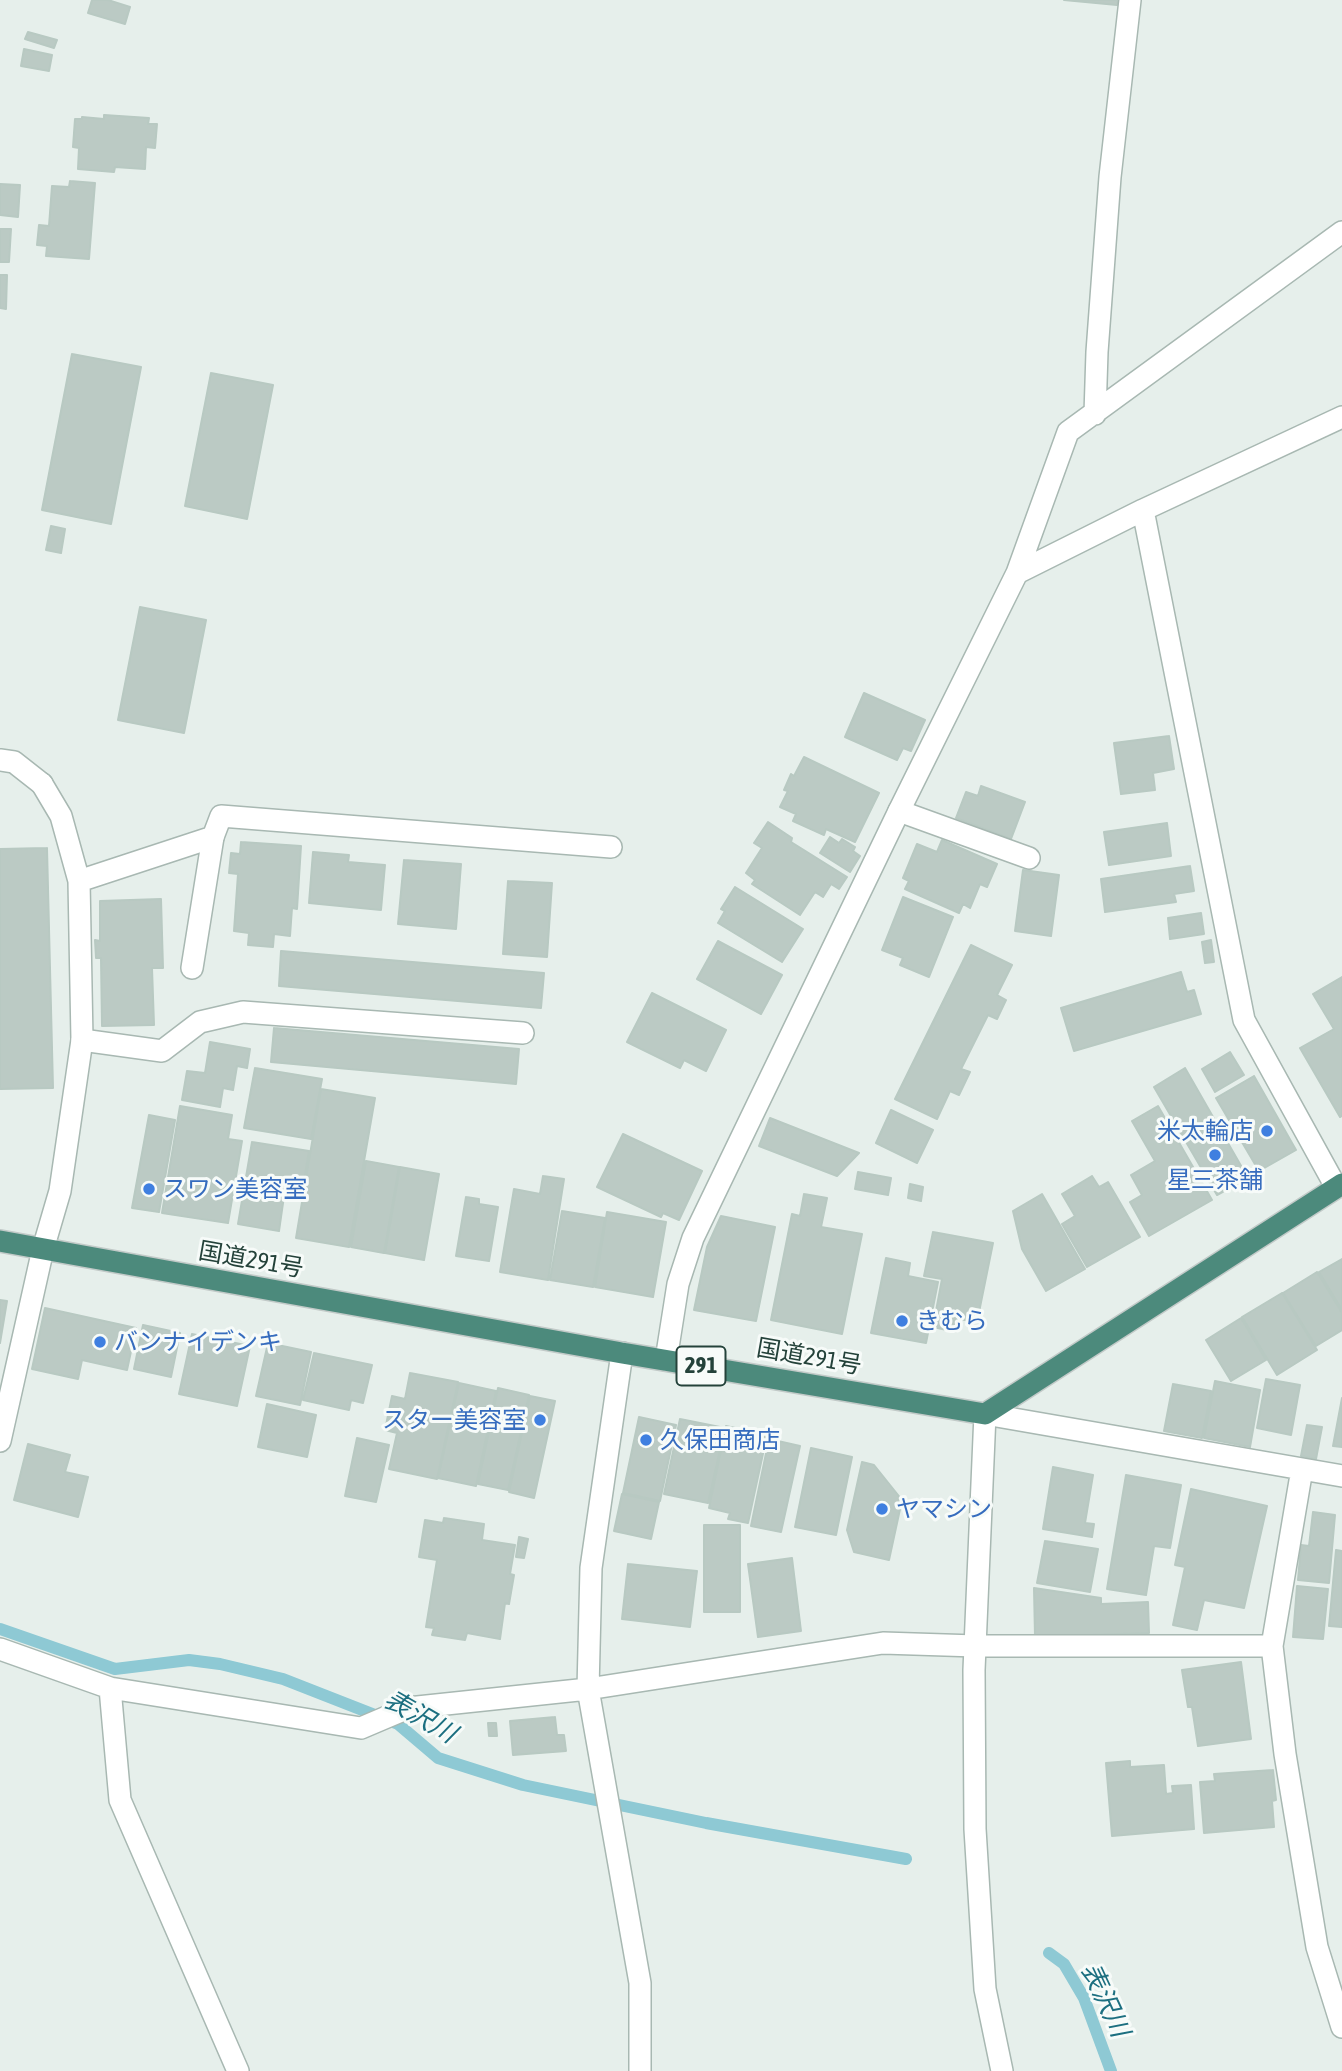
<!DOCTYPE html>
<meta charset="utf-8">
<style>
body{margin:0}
canvas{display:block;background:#e6efeb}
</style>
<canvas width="1342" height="2071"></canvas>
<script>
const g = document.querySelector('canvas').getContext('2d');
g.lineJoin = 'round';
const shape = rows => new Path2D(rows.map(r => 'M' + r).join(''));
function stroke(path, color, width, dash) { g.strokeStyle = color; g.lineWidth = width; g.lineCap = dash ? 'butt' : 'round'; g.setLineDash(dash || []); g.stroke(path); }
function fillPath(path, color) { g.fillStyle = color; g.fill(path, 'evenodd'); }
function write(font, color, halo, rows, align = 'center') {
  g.font = font + ' "Asap Condensed","Noto Sans JP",sans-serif'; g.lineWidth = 6; g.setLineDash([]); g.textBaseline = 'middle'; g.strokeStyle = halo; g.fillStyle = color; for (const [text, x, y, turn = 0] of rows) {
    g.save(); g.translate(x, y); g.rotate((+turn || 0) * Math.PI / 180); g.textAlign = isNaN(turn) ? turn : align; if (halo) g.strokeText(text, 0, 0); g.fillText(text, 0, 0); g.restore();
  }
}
const stream = shape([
 [0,1629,115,1669,189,1660,220,1664,283,1679,398,1724,438,1758,523,1785,706,1823,906,1859],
 [1049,1953,1064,1964,1084,1998,1111,2071]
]);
const building = shape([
 [92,0,108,0,130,7,125,24,88,13,92,0],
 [1064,0,1118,0,1117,5,1064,0],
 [28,32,57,40,54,48,25,39,28,32],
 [24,49,52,55,49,71,21,66,24,49],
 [104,115,149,118,148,124,157,124,155,148,146,147,145,169,115,167,114,172,78,169,79,148,73,147,75,119,82,119,82,117,104,119,104,115],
 [70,181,95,183,89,259,46,256,47,246,37,245,39,225,49,226,52,186,69,187,70,181],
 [0,184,20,185,18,217,0,215,0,184],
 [0,229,11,229,9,262,0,262,0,229],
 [0,275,7,275,6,309,0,308,0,275],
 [72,354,141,367,111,524,42,510,72,354],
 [211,373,273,385,247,519,185,506,211,373],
 [51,526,65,529,61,553,46,550,51,526],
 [140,607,206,620,184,733,118,720,140,607],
 [864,693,925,720,911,751,903,748,897,760,845,737,864,693],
 [1169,736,1174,769,1153,773,1155,790,1121,794,1114,743,1169,736],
 [804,757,879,793,855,842,826,829,824,835,793,821,796,814,780,807,788,791,784,790,791,774,794,776,804,757],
 [981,786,1025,802,1011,839,956,818,966,792,978,796,981,786],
 [768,822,792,838,791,842,847,877,839,889,831,884,823,897,815,892,800,915,752,884,755,880,746,873,762,848,754,843,768,822],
 [1167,823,1171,856,1109,865,1104,832,1167,823],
 [830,837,839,843,842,839,855,847,853,851,860,856,850,872,820,853,830,837],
 [942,840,997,864,987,887,980,884,970,908,963,904,959,913,905,889,909,881,903,878,917,844,937,852,942,840],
 [241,842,301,846,297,909,292,908,290,936,274,934,273,947,248,945,249,933,234,931,238,874,229,873,231,853,240,854,241,842],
 [47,848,53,1088,0,1089,0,849,47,848],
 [313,852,349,855,348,862,385,865,381,910,309,903,313,852],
 [404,860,461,864,456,929,398,924,404,860],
 [1190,866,1194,891,1174,894,1176,902,1105,912,1101,879,1190,866],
 [1023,870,1059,875,1051,936,1015,931,1023,870],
 [508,881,552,883,547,957,503,954,508,881],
 [735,887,803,929,782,962,718,923,725,911,721,909,735,887],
 [903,897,953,917,929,977,900,965,903,958,882,950,903,897],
 [161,899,163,968,152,968,154,1025,102,1026,101,958,96,958,95,940,100,941,100,901,161,899],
 [1201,913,1204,934,1170,939,1168,918,1201,913],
 [1211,940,1214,962,1205,963,1202,942,1211,940],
 [718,941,782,975,761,1014,697,979,718,941],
 [971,945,1012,965,997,995,1006,1000,997,1019,988,1015,961,1069,970,1072,959,1095,950,1091,937,1119,895,1099,971,945],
 [281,951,544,973,541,1008,279,986,281,951],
 [1181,972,1187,992,1194,990,1201,1014,1074,1051,1061,1008,1181,972],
 [1342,977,1342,1116,1340,1117,1300,1048,1334,1029,1313,994,1342,977],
 [652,993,726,1030,706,1071,684,1060,680,1068,627,1042,652,993],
 [274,1028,519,1049,516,1084,271,1062,274,1028],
 [210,1042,250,1049,247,1068,237,1066,233,1090,223,1088,220,1107,182,1100,187,1071,205,1073,210,1042],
 [1230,1052,1244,1075,1215,1092,1202,1069,1230,1052],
 [255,1068,322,1079,311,1139,244,1128,255,1068],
 [1185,1068,1248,1178,1217,1195,1154,1087,1185,1068],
 [1254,1076,1296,1150,1259,1171,1216,1098,1254,1076],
 [321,1089,375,1098,349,1247,296,1238,321,1089],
 [180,1106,232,1115,228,1139,242,1141,228,1223,162,1213,180,1106],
 [1158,1106,1212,1200,1149,1236,1130,1202,1142,1195,1131,1175,1155,1161,1132,1121,1158,1106],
 [891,1110,933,1130,917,1163,876,1143,891,1110],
 [149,1115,175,1120,159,1212,132,1208,149,1115],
 [770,1118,859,1153,837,1176,759,1146,770,1118],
 [623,1134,702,1171,679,1220,663,1213,661,1217,597,1187,623,1134],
 [252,1142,309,1151,301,1199,284,1196,279,1231,238,1224,252,1142],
 [366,1161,399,1167,384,1253,351,1247,366,1161],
 [400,1167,439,1174,424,1260,385,1253,400,1167],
 [858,1172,891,1178,888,1195,855,1189,858,1172],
 [543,1176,564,1179,548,1280,500,1272,514,1189,540,1194,543,1176],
 [1092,1176,1099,1187,1108,1182,1140,1237,1087,1267,1062,1224,1075,1216,1062,1194,1092,1176],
 [910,1184,923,1187,921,1201,908,1198,910,1184],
 [804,1194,827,1198,821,1227,862,1234,842,1334,771,1320,792,1214,800,1216,804,1194],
 [1042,1194,1085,1269,1046,1291,1022,1249,1013,1211,1042,1194],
 [466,1197,479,1199,479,1204,498,1207,489,1261,456,1256,466,1197],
 [562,1211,605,1218,593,1287,550,1280,562,1211],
 [607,1212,666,1222,653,1297,595,1287,607,1212],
 [721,1216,775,1227,756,1321,694,1310,707,1247,721,1216],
 [933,1232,993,1243,977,1322,959,1319,956,1332,933,1327,942,1279,924,1276,933,1232],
 [886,1258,910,1263,908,1276,938,1282,926,1343,871,1333,886,1258],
 [1342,1259,1342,1310,1319,1272,1342,1259],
 [1317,1272,1342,1313,1342,1330,1316,1346,1283,1293,1317,1272],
 [1282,1293,1317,1350,1277,1375,1242,1317,1282,1293],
 [0,1300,7,1301,0,1343,0,1300],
 [45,1308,136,1328,127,1370,82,1360,78,1379,32,1369,45,1308],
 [1241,1318,1266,1360,1231,1381,1206,1340,1241,1318],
 [143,1325,180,1333,171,1377,134,1369,143,1325],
 [192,1334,250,1346,237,1406,179,1394,192,1334],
 [268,1343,311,1352,300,1405,256,1396,268,1343],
 [314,1353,372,1365,363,1403,351,1400,349,1410,303,1400,314,1353],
 [410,1373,458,1382,437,1479,389,1469,397,1433,385,1430,392,1396,405,1399,410,1373],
 [1266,1379,1300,1385,1291,1435,1257,1428,1266,1379],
 [1215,1381,1260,1390,1250,1447,1204,1438,1215,1381],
 [459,1383,496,1391,476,1486,438,1478,459,1383],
 [1173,1384,1211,1391,1202,1438,1164,1431,1173,1384],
 [498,1388,529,1395,508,1490,478,1484,498,1388],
 [530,1396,555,1401,534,1498,509,1492,530,1396],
 [1342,1398,1342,1447,1333,1446,1342,1398],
 [267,1404,316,1415,307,1457,258,1447,267,1404],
 [639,1417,676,1425,660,1501,623,1493,639,1417],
 [680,1419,725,1428,708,1503,664,1494,680,1419],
 [1307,1425,1322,1427,1316,1459,1301,1456,1307,1425],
 [726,1426,767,1435,748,1523,728,1519,730,1513,709,1508,726,1426],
 [357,1438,389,1445,376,1502,345,1496,357,1438],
 [769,1439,800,1446,781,1532,751,1526,769,1439],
 [28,1444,70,1455,65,1472,88,1477,78,1517,14,1500,28,1444],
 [811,1448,852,1457,836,1535,795,1527,811,1448],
 [862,1462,874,1465,902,1500,889,1560,854,1552,847,1530,862,1462],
 [1053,1467,1093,1475,1085,1523,1094,1524,1092,1537,1043,1529,1053,1467],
 [1126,1475,1181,1485,1170,1548,1154,1546,1146,1595,1107,1589,1126,1475],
 [1191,1489,1267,1506,1244,1608,1204,1600,1197,1630,1173,1625,1185,1567,1175,1565,1191,1489],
 [622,1494,659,1502,651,1539,614,1531,622,1494],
 [1313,1512,1335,1515,1329,1583,1298,1580,1301,1545,1309,1546,1313,1512],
 [444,1518,484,1524,482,1540,515,1545,510,1574,514,1575,509,1604,505,1603,500,1639,467,1633,465,1640,432,1635,434,1628,426,1627,437,1560,419,1557,425,1520,443,1523,444,1518],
 [704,1525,740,1525,740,1612,704,1612,704,1525],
 [519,1537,528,1539,524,1558,516,1557,519,1537],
 [1045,1541,1098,1549,1090,1592,1037,1583,1045,1541],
 [1336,1550,1342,1551,1342,1627,1329,1626,1336,1550],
 [792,1558,801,1631,758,1637,748,1564,792,1558],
 [628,1564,697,1571,690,1627,622,1619,628,1564],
 [1297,1586,1328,1589,1323,1639,1293,1637,1297,1586],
 [1034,1588,1101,1598,1101,1604,1148,1602,1149,1633,1035,1637,1034,1588],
 [1241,1662,1251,1739,1198,1746,1192,1707,1188,1707,1182,1670,1241,1662],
 [555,1717,557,1735,564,1735,566,1751,513,1755,510,1721,555,1717],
 [488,1723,496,1723,497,1736,489,1736,488,1723],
 [1130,1761,1130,1767,1164,1765,1166,1794,1173,1793,1172,1786,1191,1785,1194,1829,1112,1836,1106,1763,1130,1761],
 [1273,1770,1276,1800,1272,1801,1274,1827,1204,1833,1200,1782,1215,1781,1214,1774,1273,1770]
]);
const service = shape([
 [0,760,14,762,42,784],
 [899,811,1029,858],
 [192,968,213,837],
 [82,1040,162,1051,200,1022,243,1012,523,1033]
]);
const minor = shape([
 [1095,414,1097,352,1110,177,1130,0],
 [1143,510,1244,1020,1336,1187],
 [1017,573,1143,510,1342,417],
 [79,881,213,837,221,816,611,847],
 [622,1353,591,1568,588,1689,640,1983,640,2071],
 [666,1360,678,1284,693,1238,899,811,1017,573,1068,432,1342,232],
 [985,1414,1342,1476],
 [0,1441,43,1249,60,1191,82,1040,79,881,61,816,42,784],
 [1302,1469,1272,1646,1285,1754,1317,1947,1342,2027],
 [0,1649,110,1688,361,1728,408,1708,588,1689,883,1643,976,1646,1272,1646],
 [110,1688,120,1800,238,2071]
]);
const tertiary = shape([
 [985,1414,974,1670,975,1829,985,1989,1002,2071]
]);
const trunk = shape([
 [0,1241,622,1353,985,1414,1342,1184]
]);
const markers = [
 [1267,1131,7,"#3f7fe0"],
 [1215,1155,7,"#3f7fe0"],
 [149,1189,7,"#3f7fe0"],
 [902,1321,7,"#3f7fe0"],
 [100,1342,7,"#3f7fe0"],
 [540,1420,7,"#3f7fe0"],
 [646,1440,7,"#3f7fe0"],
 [882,1509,7,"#3f7fe0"]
];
const shields = [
 [701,1366,49]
];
const shieldNames = [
 ["291",701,1366]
];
const shopNames = [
 ["米太輪店",1253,1131,"right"],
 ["星三茶舗",1215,1180,"center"],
 ["スワン美容室",163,1189],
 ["きむら",916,1321],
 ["バンナイデンキ",114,1342],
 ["スター美容室",526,1420,"right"],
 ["久保田商店",660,1440],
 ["ヤマシン",896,1509]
];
const streetNames = [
 ["国道291号",251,1260,10],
 ["国道291号",809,1357,10]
];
const waterNames = [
 ["表沢川",420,1717,30],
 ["表沢川",1105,2000,65]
];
stroke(stream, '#8ec9d4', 12);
fillPath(building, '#bbcac4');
stroke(building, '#b8c9c2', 2);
stroke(service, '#a8b8b2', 24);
stroke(minor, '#a8b8b2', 24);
stroke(tertiary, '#a8b8b2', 24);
stroke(trunk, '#c2cac8', 24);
stroke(service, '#fff', 21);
stroke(minor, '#fff', 21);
stroke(tertiary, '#fff', 21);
stroke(trunk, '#4c8a7c', 21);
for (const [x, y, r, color] of markers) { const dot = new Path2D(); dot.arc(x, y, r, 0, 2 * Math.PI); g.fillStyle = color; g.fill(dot); stroke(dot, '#f7fbf9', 2.5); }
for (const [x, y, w] of shields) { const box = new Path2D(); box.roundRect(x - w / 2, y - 19.5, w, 39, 5); g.fillStyle = '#f7fbf9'; g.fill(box); stroke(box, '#24423a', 2); }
write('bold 23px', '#24423a', null, shieldNames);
write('24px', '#366cbe', '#f7fbf9', shopNames, 'left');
write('24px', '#24423a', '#f7fbf9', streetNames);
write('italic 26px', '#1c6f80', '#f7fbf9', waterNames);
</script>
